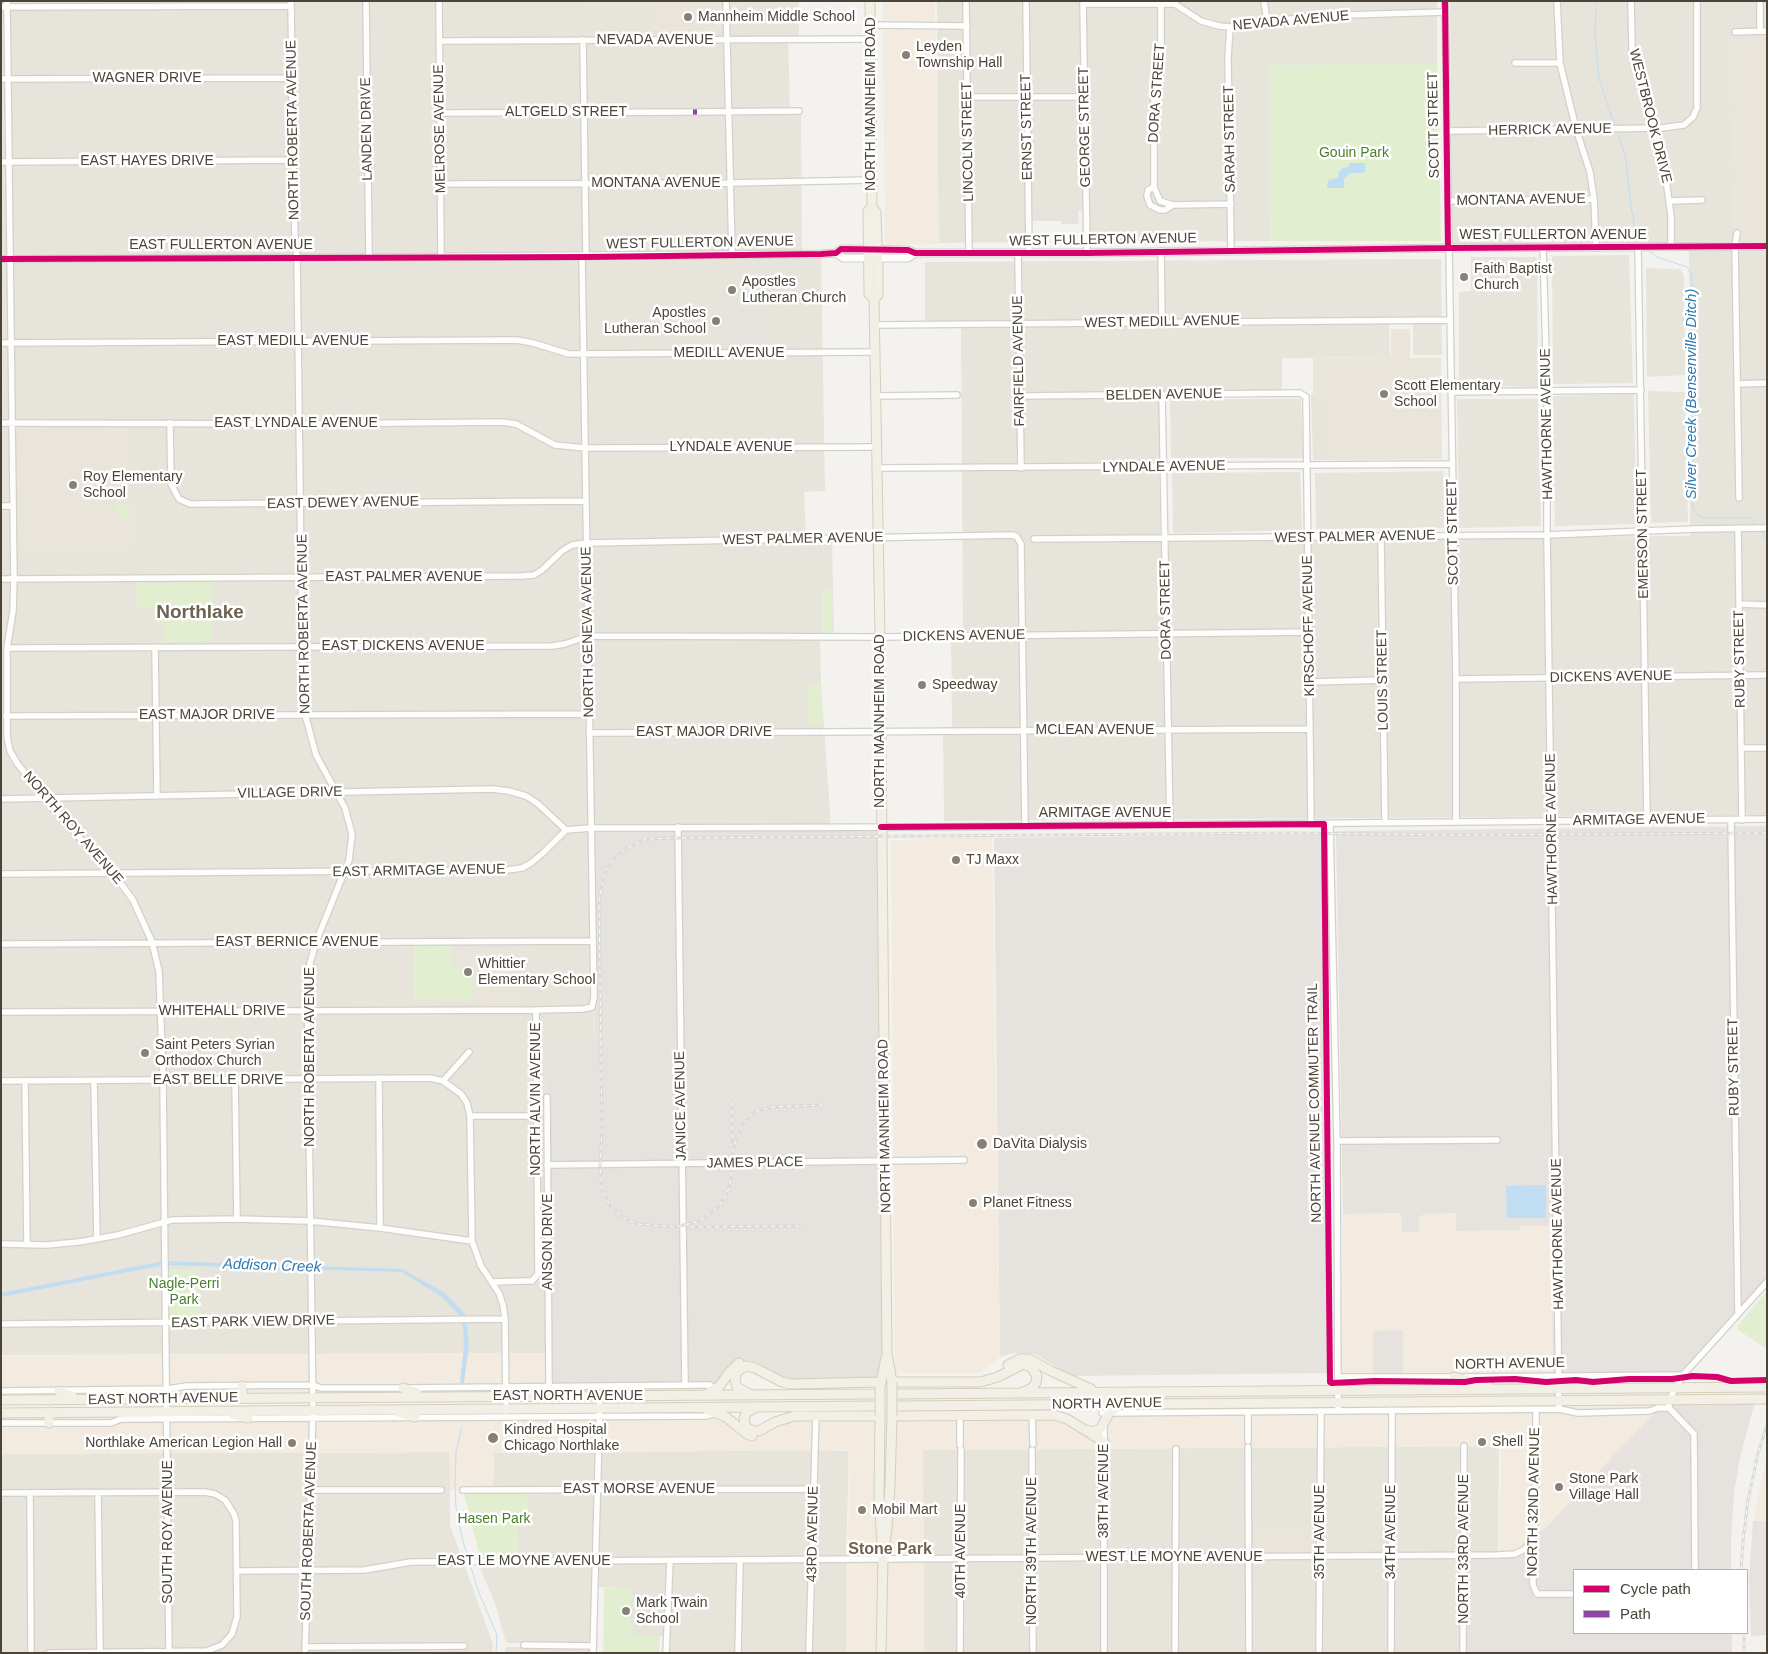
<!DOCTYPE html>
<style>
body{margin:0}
#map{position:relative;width:1768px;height:1654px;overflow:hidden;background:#f4f2ee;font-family:Arial,sans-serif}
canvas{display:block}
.frame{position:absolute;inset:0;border:2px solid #4b4439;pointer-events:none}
.legend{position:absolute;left:1573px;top:1569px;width:175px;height:65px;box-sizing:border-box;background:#fff;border:1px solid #b7b4b0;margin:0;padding:6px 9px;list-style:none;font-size:15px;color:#4b4439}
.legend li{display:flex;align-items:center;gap:10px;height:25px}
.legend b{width:25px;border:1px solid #b7b4b0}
</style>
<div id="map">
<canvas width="1768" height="1654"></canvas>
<div class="frame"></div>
<ul class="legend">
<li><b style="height:6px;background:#d6006c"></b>Cycle path</li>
<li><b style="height:6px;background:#8e44ad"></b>Path</li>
</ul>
</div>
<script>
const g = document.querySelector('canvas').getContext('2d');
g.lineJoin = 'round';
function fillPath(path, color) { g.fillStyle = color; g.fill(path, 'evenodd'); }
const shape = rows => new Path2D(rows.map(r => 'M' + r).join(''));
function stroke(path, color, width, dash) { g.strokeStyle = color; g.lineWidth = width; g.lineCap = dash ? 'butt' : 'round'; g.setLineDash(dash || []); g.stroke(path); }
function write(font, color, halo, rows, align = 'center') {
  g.font = font + ' Arial,sans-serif'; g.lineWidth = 5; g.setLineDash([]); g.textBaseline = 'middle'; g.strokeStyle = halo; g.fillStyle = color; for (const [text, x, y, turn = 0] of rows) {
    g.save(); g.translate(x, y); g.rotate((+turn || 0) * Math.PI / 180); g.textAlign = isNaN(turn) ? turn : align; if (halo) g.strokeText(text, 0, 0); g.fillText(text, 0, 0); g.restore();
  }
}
const residential = shape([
 [1,1,799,1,799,39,788,40,790,111,801,112,802,254,821,254,825,491,804,492,806,539,832,539,834,637,820,637,821,684,831,827,594,997,595,1046,546,1046,548,1353,1,1355],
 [937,1,1437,1,1437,64,1269,65,1270,241,1083,242,1082,211,1032,211,1032,242,938,243],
 [1450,1,1767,1,1767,39,1732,39,1735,241,1453,245],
 [1689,249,1767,249,1767,815,944,821,943,728,952,727,951,635,963,634,961,324,925,324,925,262,1441,259,1442,355,1413,355,1413,318,1389,319,1390,357,1282,358,1282,391,1159,392,1160,539,1690,536],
 [1629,255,1633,383,1553,384,1552,256],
 [1471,257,1537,257,1538,387,1459,385,1459,292,1471,291],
 [1646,268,1680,269,1684,275,1685,375,1647,377],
 [1648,391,1685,392,1688,522,1651,523],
 [1311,394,1326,394,1326,460,1313,460],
 [1634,394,1636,524,1555,526,1553,396],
 [1170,399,1301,399,1303,458,1171,458],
 [1457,399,1538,399,1541,526,1459,528],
 [1443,471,1444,528,1316,529,1315,473],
 [1300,472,1302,530,1173,533,1172,473],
 [1499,1446,1498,1555,1464,1555,1463,1653,924,1653,923,1450],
 [813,1450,849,1451,846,1558,518,1560,517,1526,527,1526,493,1493,494,1453],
 [312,1452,305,1653,1,1653,1,1454],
 [450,1452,450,1525,493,1644,493,1650,490,1653,307,1653,313,1453],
 [847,1561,846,1653,668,1653,669,1636,630,1636,631,1588,596,1587,597,1563],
 [594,1562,592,1644,506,1643,495,1603,478,1564],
 [506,1647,592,1647,592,1653,505,1653]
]);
const commercial = shape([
 [883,1,935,1,935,22,883,22],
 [883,30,936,30,939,244,888,245,885,242],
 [992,835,1000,1357,979,1373,895,1373,891,841],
 [1399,1213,1401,1216,1402,1232,1424,1214,1456,1213,1456,1230,1520,1230,1519,1226,1553,1226,1553,1374,1403,1375,1403,1331,1373,1375,1342,1375,1343,1214],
 [548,1353,549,1387,546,1396,1,1400,1,1356],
 [1659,1403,1659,1409,1613,1456,1544,1531,1537,1531,1515,1557,1499,1557,1501,1447,1538,1447,1539,1405],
 [313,1410,313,1418,716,1413,755,1436,763,1435,788,1417,816,1415,1054,1415,1104,1442,1109,1413,1536,1410,1535,1446,923,1450,924,1653,846,1653,850,1450,494,1453,493,1490,450,1490,449,1452,1,1454,1,1413],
 [1767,1457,1767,1523,1753,1523,1758,1497]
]);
const industrial = shape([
 [1767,826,1767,1288,1687,1376,1553,1374,1552,1226,1520,1226,1520,1230,1456,1231,1456,1213,1424,1214,1419,1218,1419,1232,1402,1232,1401,1216,1399,1213,1343,1214,1336,831],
 [881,827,887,1383,801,1384,783,1378,759,1363,747,1361,741,1362,719,1387,710,1385,549,1387,547,1097,545,1046,595,1045,591,828],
 [1322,834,1328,1373,1072,1376,1035,1354,1013,1353,1000,1357,994,838],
 [1403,1330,1403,1375,1373,1375,1373,1331],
 [1755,1402,1740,1457,1734,1493,1731,1543,1731,1570,1574,1570,1574,1633,1732,1633,1732,1653,1466,1653,1465,1558,1515,1557,1537,1531,1544,1530,1613,1456,1659,1409,1659,1403],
 [1753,1521,1767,1521,1767,1635,1751,1636,1749,1581]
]);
const education = shape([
 [583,1,722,1,722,31,655,31,654,4,583,4],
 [1732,39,1767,39,1767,241,1735,241],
 [1391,329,1410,329,1410,358,1441,358,1442,459,1326,460,1326,395,1313,394,1313,358,1391,357],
 [15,426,131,426,132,544,125,549,17,548],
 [521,944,521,1006,414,1007,414,945],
 [1254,1525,1273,1525,1288,1528,1313,1528,1313,1550,1254,1550]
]);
const green = shape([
 [1437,64,1441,241,1270,241,1269,65],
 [117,503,125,503,128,507,129,511,125,514,130,516,126,520,120,521,120,516,117,516,117,512,114,509],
 [211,582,212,641,163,642,162,607,137,607,137,583],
 [822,589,831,589,831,633,822,634],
 [807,684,821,684,823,725,809,725],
 [450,944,451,967,473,970,472,999,414,999,414,945],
 [168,1269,198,1269,199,1318,173,1319,169,1315],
 [1767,1291,1767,1349,1738,1330,1737,1326],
 [502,1492,529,1493,527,1526,517,1526,518,1556,480,1557,464,1493],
 [604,1588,631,1588,631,1635,660,1636,659,1653,603,1653]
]);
const parking = shape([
 [1032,211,1078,211,1079,224,1062,224,1061,221,1032,221],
 [728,307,763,307,763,345,728,346],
 [518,944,518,948,453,949,453,945],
 [482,1002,482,1006,417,1007,417,1003]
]);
const water = shape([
 [1349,163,1365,163,1365,171,1363,173,1350,173,1344,179,1344,188,1327,188,1328,181,1330,179,1338,178,1339,172,1343,168,1349,167],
 [1546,1185,1546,1218,1507,1218,1506,1186],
 [164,1261,402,1269,445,1293,466,1315,469,1345,464,1383,460,1383,464,1345,463,1327,458,1314,442,1297,402,1272,164,1265,1,1297,1,1293]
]);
const stream = shape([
 [1596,1,1595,35,1599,79,1614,124],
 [1618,133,1626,160,1631,207,1634,221,1634,238,1640,244],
 [1647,249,1657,257,1687,267,1692,275,1693,508,1695,512,1703,518,1751,518,1759,527],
 [1761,530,1767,542],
 [462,1426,456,1452,455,1486,456,1508,463,1542,469,1560],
 [470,1564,479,1593,497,1635,496,1653]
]);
const minor = shape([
 [7,1,14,579,13,611,7,648,7,737,10,751,17,763,44,798,122,885,133,900,152,942,159,971,163,1080,169,1653],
 [291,1,293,160,295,240,297,257,302,647,305,714,316,755,345,808,352,834,349,860,316,942,307,974,313,1410,305,1653],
 [366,1,369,257],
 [726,1,732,255],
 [966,1,969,253],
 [1026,1,1029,253],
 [1083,1,1087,253],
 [1264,1,1267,21],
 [1445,1,1456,679,1456,822],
 [1557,1,1560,63,1576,129,1590,172,1594,199,1596,248],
 [1631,1,1632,49,1638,74,1664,164,1671,216,1671,247],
 [1760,1,1760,31],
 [1161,3,1161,61,1154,90,1154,187,1160,201,1173,205,1231,204],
 [1083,4,1175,4,1201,21,1219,26,1230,27,1314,16,1445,12],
 [1,7,291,6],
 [871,25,967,26],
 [1230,27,1228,57,1231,251],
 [1735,32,1767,31],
 [583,40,586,257],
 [440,41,871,39],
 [1515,63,1560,63],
 [1,79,292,78],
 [968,97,1084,97],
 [697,112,799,111],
 [440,113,693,112],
 [1447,131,1661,128,1684,125,1693,117,1697,108,1697,1],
 [1,162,293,160],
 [441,184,730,183,872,180],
 [1154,187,1148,190,1147,196,1150,205,1160,210,1165,210,1173,205],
 [1448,201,1594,199],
 [1669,201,1702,200],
 [1737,233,1735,246,1739,498],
 [1638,247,1647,820],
 [1543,248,1547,391,1547,535,1559,1409],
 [1161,251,1162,322],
 [1018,253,1021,468],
 [1,259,441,257,439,1],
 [874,325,1450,320],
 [1,343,517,340,533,343,569,354,875,352],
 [1737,384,1767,383],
 [1451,392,1641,390],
 [1162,395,1170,825],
 [876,396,957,395],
 [1020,396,1300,393,1306,397,1311,824],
 [1,423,299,424,502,422,516,424,555,445,585,448,876,447],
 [170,423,171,484,179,499,190,504,586,501],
 [877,468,1452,464],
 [1,506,13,506],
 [1738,528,1742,820],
 [1381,536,1385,823],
 [1034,539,1547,535,1694,529,1767,528],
 [1,579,521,576,534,575,542,570,562,551,572,545,586,543,1013,535,1017,537,1021,544,1025,826],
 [1739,604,1767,605],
 [155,647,157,796],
 [7,648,552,646,565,644,588,636,880,637,1310,632],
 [1456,679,1767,675],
 [1310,682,1384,680],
 [6,716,589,714],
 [822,732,1310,729],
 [589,733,819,732],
 [1741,748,1767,748],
 [1,799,492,789,509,791,526,796,537,803,566,830],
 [1731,820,1738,1314],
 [1330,824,1337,1141,1338,1411],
 [678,827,685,1385],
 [1,874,507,870,522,868,531,863,543,853,566,830,591,828,941,827,1767,819],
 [1,944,592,941],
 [1,1012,536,1010,583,1009,592,1007,594,997,582,257],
 [379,1078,380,1228],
 [235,1080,237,1219],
 [1,1081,430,1078,443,1081,461,1094,467,1103,470,1116,536,1116],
 [25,1081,27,1245],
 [94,1081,97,1239],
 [443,1081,469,1052],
 [547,1097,549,1387],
 [470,1116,472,1241,481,1266,499,1293,503,1305,505,1319,506,1411],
 [1337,1141,1497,1140],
 [547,1165,964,1160],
 [1,1244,46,1245,79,1242,118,1235,172,1220,237,1219,310,1221,380,1228,472,1241],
 [492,1282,526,1281,532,1281,538,1274,536,1010],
 [1,1324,505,1319],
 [1338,1377,1456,1377],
 [1465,1377,1683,1375],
 [1,1391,167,1389,187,1386,313,1385,321,1388,403,1388,703,1385,710,1385,716,1390],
 [1536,1410,1535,1531,1532,1541,1533,1585,1537,1594,1574,1594],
 [1102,1413,1559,1409,1578,1413,1649,1411,1658,1408,1669,1408],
 [1032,1414,1033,1444],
 [960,1416,960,1445],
 [1,1423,111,1423,121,1419,706,1416,716,1413],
 [1248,1441,1248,1412],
 [1248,1447,1249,1653],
 [1032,1450,1033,1653],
 [311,1490,441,1490],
 [463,1490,814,1489],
 [1,1493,205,1492,215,1494,225,1500,234,1514,236,1521,237,1617,232,1634,222,1645,207,1651,49,1653],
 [30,1493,31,1653],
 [98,1493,100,1653],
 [1695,1570,1694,1434,1669,1408,1669,1400,1683,1375,1767,1282],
 [237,1571,364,1570,411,1562,1498,1555,1515,1554,1525,1549,1532,1541],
 [524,1645,593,1646],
 [306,1647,464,1646],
 [593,1653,600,1394],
 [666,1653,670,1561],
 [738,1653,740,1561],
 [809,1653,816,1415],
 [960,1653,961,1450],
 [1104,1653,1104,1425],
 [1175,1653,1176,1449],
 [1319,1653,1321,1411],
 [1391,1653,1392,1410],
 [1463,1653,1464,1446]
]);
const tertiary = shape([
 [836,253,843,258,908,258,915,253],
 [441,257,821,254,836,253,841,249,908,250,915,253,1087,253,1448,248,1767,246]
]);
const primary = shape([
 [870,1,872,207,868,211,869,294,874,299],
 [872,207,876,212,878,272,878,295,874,299,880,637,887,1353,892,1382,980,1382,998,1377,1023,1364,1032,1368,1037,1376,1036,1383,1032,1388,1023,1392],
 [1008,1365,1020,1359,1029,1359,1051,1371,1091,1389],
 [1454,1377,1489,1386],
 [242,1386,242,1393,244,1398],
 [880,1387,886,1358],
 [403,1388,417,1393],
 [59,1391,73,1397],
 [708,1393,719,1387,728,1374,739,1363],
 [748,1393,737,1387,735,1379,737,1372,746,1366,755,1368,782,1382,791,1384,880,1382],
 [898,1394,1767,1387],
 [1,1400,876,1394],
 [1080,1401,1095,1398,1151,1397,1162,1395],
 [898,1406,1767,1399],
 [757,1407,747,1412,744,1418,745,1424,747,1428,754,1431,759,1431,775,1422,794,1416,880,1416,879,1498,882,1544],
 [706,1409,726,1417,747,1434,752,1436],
 [398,1412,415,1417],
 [1,1413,875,1406],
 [233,1414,248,1418],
 [49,1423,49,1412],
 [1088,1432,1104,1442],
 [881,1653,883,1559,887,1528,890,1486,892,1416,1054,1415,1067,1419,1085,1430,1094,1432,1101,1428,1109,1413,1119,1405]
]);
const rail = shape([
 [732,1102,732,1142],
 [823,1105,772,1107,758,1111,752,1114,743,1125,736,1139,732,1154,731,1179,727,1194,718,1207,700,1221,675,1227,637,1224,622,1217,610,1205,602,1190,600,1165,602,1130,599,900,602,885,606,871,615,858,625,849,646,839,678,838,1291,833,1455,835,1767,833],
 [691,1227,800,1226],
 [1741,1570,1743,1541,1748,1500,1758,1453,1767,1425],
 [1744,1633,1744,1653]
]);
const primaryBridge = shape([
 [880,1387,880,1416],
 [892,1416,892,1382]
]);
const quiet = shape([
 [693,112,697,112]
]);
const cycleway = shape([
 [1445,1,1448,248],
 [1,259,586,257,821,254,836,253,841,249,908,250,915,253,1087,253,1448,248,1767,246],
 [881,827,1324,824,1330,1382],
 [1332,1383,1375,1381,1465,1382,1476,1380,1515,1379,1546,1382,1576,1380,1593,1382,1629,1379,1672,1379,1693,1376,1717,1377,1731,1381,1767,1380]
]);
const markers = [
 [688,17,5,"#868178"],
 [906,55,5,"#868178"],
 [1464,277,5,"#868178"],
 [732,290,5,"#868178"],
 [716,321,5,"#868178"],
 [1384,394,5,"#868178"],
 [73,485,5,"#868178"],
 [922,685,5,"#868178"],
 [956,860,5,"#868178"],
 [468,972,5,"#868178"],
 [145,1053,5,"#868178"],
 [982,1144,6,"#868178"],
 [973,1203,5,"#868178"],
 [493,1438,6,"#868178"],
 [1482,1442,5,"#868178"],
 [292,1443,5,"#868178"],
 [1559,1487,5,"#868178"],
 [862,1510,5,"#868178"],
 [626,1611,5,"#868178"]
];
const poiNames = [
 ["Mannheim Middle School",698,17],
 ["Leyden",916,47],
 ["Township Hall",916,63],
 ["Faith Baptist",1474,269],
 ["Church",1474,285],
 ["Apostles",742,282],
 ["Lutheran Church",742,298],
 ["Apostles",706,313,"right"],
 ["Lutheran School",706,329,"right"],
 ["Scott Elementary",1394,386],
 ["School",1394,402],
 ["Roy Elementary",83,477],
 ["School",83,493],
 ["Speedway",932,685],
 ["TJ Maxx",966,860],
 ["Whittier",478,964],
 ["Elementary School",478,980],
 ["Saint Peters Syrian",155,1045],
 ["Orthodox Church",155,1061],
 ["DaVita Dialysis",993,1144],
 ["Planet Fitness",983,1203],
 ["Kindred Hospital",504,1430],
 ["Chicago Northlake",504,1446],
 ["Shell",1492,1442],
 ["Northlake American Legion Hall",282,1443,"right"],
 ["Stone Park",1569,1479],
 ["Village Hall",1569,1495],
 ["Mobil Mart",872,1510],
 ["Mark Twain",636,1603],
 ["School",636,1619]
];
const streetNames = [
 ["NEVADA AVENUE",1291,21,-5],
 ["NEVADA AVENUE",655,40],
 ["WAGNER DRIVE",147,78],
 ["DORA STREET",1157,93,-86],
 ["NORTH MANNHEIM ROAD",871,104,-90],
 ["ALTGELD STREET",566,112],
 ["WESTBROOK DRIVE",1650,116,76],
 ["SCOTT STREET",1434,125,-91],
 ["ERNST STREET",1027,127,-91],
 ["GEORGE STREET",1085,127,-91],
 ["LANDEN DRIVE",367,129,-91],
 ["MELROSE AVENUE",440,129,-91],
 ["NORTH ROBERTA AVENUE",293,130,-91],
 ["HERRICK AVENUE",1550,130,-1],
 ["SARAH STREET",1230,139,-91],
 ["LINCOLN STREET",968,142,-91],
 ["EAST HAYES DRIVE",147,161],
 ["MONTANA AVENUE",656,183],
 ["MONTANA AVENUE",1521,200,-1],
 ["WEST FULLERTON AVENUE",1553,235],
 ["WEST FULLERTON AVENUE",1103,240,-1],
 ["WEST FULLERTON AVENUE",700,243,-1],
 ["EAST FULLERTON AVENUE",221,245],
 ["WEST MEDILL AVENUE",1162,322,-1],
 ["EAST MEDILL AVENUE",293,341],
 ["MEDILL AVENUE",729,353],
 ["FAIRFIELD AVENUE",1019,361,-91],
 ["BELDEN AVENUE",1164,395,-1],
 ["EAST LYNDALE AVENUE",296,423],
 ["HAWTHORNE AVENUE",1547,424,-91],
 ["LYNDALE AVENUE",731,447],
 ["LYNDALE AVENUE",1164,467,-1],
 ["EAST DEWEY AVENUE",343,503,-1],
 ["SCOTT STREET",1453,532,-91],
 ["EMERSON STREET",1643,534,-91],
 ["WEST PALMER AVENUE",1355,537,-1],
 ["WEST PALMER AVENUE",803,539,-1],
 ["EAST PALMER AVENUE",404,577],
 ["DORA STREET",1166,610,-91],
 ["NORTH ROBERTA AVENUE",304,624,-91],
 ["KIRSCHOFF AVENUE",1309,626,-91],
 ["NORTH GENEVA AVENUE",588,632,-91],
 ["DICKENS AVENUE",964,636,-1],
 ["EAST DICKENS AVENUE",403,646],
 ["RUBY STREET",1740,659,-91],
 ["DICKENS AVENUE",1611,677,-1],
 ["LOUIS STREET",1383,680,-91],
 ["EAST MAJOR DRIVE",207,715],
 ["NORTH MANNHEIM ROAD",880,721,-90],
 ["MCLEAN AVENUE",1095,730],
 ["EAST MAJOR DRIVE",704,732],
 ["VILLAGE DRIVE",290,793,-1],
 ["ARMITAGE AVENUE",1105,813],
 ["ARMITAGE AVENUE",1639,820,-1],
 ["NORTH ROY AVENUE",73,828,49],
 ["HAWTHORNE AVENUE",1552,829,-91],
 ["EAST ARMITAGE AVENUE",419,871,-1],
 ["EAST BERNICE AVENUE",297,942],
 ["WHITEHALL DRIVE",222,1011],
 ["NORTH ROBERTA AVENUE",310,1057,-90],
 ["RUBY STREET",1734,1067,-91],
 ["EAST BELLE DRIVE",218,1080],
 ["NORTH ALVIN AVENUE",536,1099,-90],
 ["NORTH AVENUE COMMUTER TRAIL",1315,1103,-91],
 ["JANICE AVENUE",681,1106,-91],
 ["NORTH MANNHEIM ROAD",885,1126,-91],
 ["JAMES PLACE",755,1163,-1],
 ["HAWTHORNE AVENUE",1558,1234,-91],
 ["ANSON DRIVE",548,1242,-90],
 ["EAST PARK VIEW DRIVE",253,1322,-1],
 ["NORTH AVENUE",1510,1364,-1],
 ["EAST NORTH AVENUE",568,1396],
 ["EAST NORTH AVENUE",163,1399,-1],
 ["NORTH AVENUE",1107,1404,-1],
 ["EAST MORSE AVENUE",639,1489],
 ["38TH AVENUE",1104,1491,-90],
 ["NORTH 32ND AVENUE",1534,1502,-89],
 ["SOUTH ROBERTA AVENUE",309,1531,-88],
 ["SOUTH ROY AVENUE",168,1532,-90],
 ["35TH AVENUE",1320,1532,-90],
 ["34TH AVENUE",1391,1532,-90],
 ["43RD AVENUE",813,1534,-89],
 ["NORTH 33RD AVENUE",1464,1549,-90],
 ["40TH AVENUE",961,1551,-90],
 ["NORTH 39TH AVENUE",1032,1551,-90],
 ["WEST LE MOYNE AVENUE",1174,1557],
 ["EAST LE MOYNE AVENUE",524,1561]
];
const parkNames = [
 ["Gouin Park",1354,153],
 ["Nagle-Perri",184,1284],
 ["Park",184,1300],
 ["Hasen Park",494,1519]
];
const waterNames = [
 ["Silver Creek (Bensenville Ditch)",1692,394,-90],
 ["Addison Creek",272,1266,2]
];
const quarterNames = [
 ["Stone Park",890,1550]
];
const districtNames = [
 ["Northlake",200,613]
];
fillPath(residential, '#e7e4dc');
fillPath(commercial, '#f3ebdf');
fillPath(industrial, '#e6e2de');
fillPath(education, '#eae5da');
fillPath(green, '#e1eecf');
fillPath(parking, '#e6e3df');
fillPath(water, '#c0ddf1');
stroke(stream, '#c0ddf1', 1);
stroke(minor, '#d2d0cb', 8);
stroke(tertiary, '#d2d0cb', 9);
stroke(primary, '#d6cebb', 11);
stroke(minor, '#fdfdfc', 5.5);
stroke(tertiary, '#fdfdfc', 7);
stroke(primary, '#f2efe6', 9);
stroke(rail, '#dbdbda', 3);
stroke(rail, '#fff', 1, [4]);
stroke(primaryBridge, '#d6cebb', 11, []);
stroke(primaryBridge, '#f2efe6', 9);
stroke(quiet, '#8e44ad', 5, [10, 5]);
stroke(cycleway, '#d6006c', 6);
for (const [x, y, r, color] of markers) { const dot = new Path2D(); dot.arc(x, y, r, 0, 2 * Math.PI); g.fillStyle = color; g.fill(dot); stroke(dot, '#fff', 2); }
write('14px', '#4b4439', '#fff', poiNames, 'left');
write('14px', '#4b4439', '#fff', streetNames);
write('14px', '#4a7f2a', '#fff', parkNames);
write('italic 15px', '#2e7ab2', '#fff', waterNames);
write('bold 16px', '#6e6250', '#fff', quarterNames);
write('bold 19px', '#6e6250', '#fff', districtNames);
</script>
